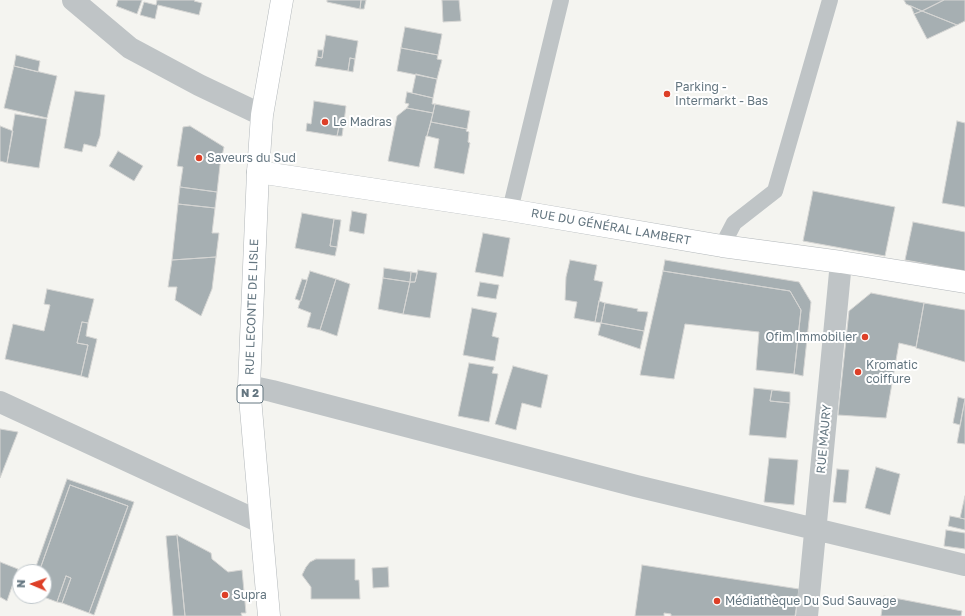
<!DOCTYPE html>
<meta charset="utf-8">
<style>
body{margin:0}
#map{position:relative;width:965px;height:616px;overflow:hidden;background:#f4f4f0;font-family:"Golos Text",sans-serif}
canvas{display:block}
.north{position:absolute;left:12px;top:564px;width:40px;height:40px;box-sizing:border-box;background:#fff;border:1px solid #c1c8cc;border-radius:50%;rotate:272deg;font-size:11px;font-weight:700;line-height:16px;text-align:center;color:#647680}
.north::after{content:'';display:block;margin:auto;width:14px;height:18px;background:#dd3f27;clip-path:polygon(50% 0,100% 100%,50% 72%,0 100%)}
</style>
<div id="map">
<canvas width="965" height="616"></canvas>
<div class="north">N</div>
</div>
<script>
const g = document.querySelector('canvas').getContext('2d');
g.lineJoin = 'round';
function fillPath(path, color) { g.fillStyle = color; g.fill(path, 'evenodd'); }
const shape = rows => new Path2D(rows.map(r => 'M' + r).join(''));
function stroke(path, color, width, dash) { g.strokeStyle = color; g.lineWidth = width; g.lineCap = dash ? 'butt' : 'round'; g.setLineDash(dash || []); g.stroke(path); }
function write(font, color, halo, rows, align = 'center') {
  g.font = font + ' "Golos Text",sans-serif'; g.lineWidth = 4; g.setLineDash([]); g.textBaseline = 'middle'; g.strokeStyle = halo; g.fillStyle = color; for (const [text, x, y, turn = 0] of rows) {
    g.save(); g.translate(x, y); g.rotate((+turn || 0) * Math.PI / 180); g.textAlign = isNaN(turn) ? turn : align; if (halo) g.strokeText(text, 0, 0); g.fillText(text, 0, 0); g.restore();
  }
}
const building = shape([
 [118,0,142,0,137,14,116,6,118,0],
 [157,0,195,0,194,1,202,3,199,15,158,5,155,19,140,15,144,2,156,5,157,0],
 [327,0,361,0,360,9,327,2,327,0],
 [361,0,366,0,364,9,360,9,361,0],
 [442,0,459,0,461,21,443,22,442,0],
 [904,0,944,0,922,11,906,4,904,0],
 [944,0,965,0,965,21,957,25,922,11,944,0],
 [911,6,922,11,914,14,911,6],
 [922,11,957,25,927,39,914,14,922,11],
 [405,27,442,34,438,55,401,48,405,27],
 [326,35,358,41,355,59,350,58,348,71,315,66,317,57,322,58,326,35],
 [401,48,438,55,437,59,442,60,437,79,397,71,401,48],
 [318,50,323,50,322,58,317,57,318,50],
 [16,55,40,61,38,72,14,66,16,55],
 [350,58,355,59,353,72,348,71,350,58],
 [14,66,57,76,47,118,4,108,14,66],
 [416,74,437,79,433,98,412,93,416,74],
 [75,91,105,95,100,136,96,147,84,144,82,152,64,148,75,91],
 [407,92,433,98,432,104,435,104,433,113,407,108,409,104,405,103,407,92],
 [314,101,346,106,344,122,340,122,337,136,306,131,307,123,311,124,314,101],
 [435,104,470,111,467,129,431,122,435,104],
 [407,108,433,113,427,136,426,136,419,167,388,161,397,116,407,108],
 [15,114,47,119,39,168,7,163,15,114],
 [957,121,965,123,965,207,942,203,957,121],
 [340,122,344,122,342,136,337,136,340,122],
 [431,122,467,129,466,131,469,132,468,142,470,143,464,174,434,168,439,139,427,136,431,122],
 [0,126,13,131,7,163,0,161,0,126],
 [190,126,224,147,220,165,217,192,180,187,183,167,177,166,183,127,190,126],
 [118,151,143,166,134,181,109,166,118,151],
 [180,187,217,192,215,208,178,204,180,187],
 [813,191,895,207,885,256,803,241,813,191],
 [178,204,215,208,212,233,219,233,216,257,172,260,178,204],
 [352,211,367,214,364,234,349,231,352,211],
 [302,213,334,219,330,246,337,247,335,256,295,248,302,213],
 [334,219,341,220,337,247,330,246,334,219],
 [913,222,965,232,965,271,905,260,913,222],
 [483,233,510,238,503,277,475,272,483,233],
 [216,257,212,289,201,316,175,300,177,287,168,287,172,260,216,257],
 [570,260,597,265,594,280,603,282,595,322,574,318,577,302,565,300,566,277,570,260],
 [665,260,799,282,811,302,803,376,794,374,801,310,790,291,663,271,665,260],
 [384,268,411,272,410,282,383,278,384,268],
 [418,270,437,273,430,318,403,314,410,282,415,282,418,270],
 [310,271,336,279,320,330,307,327,311,313,298,308,310,271],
 [663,271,790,291,801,310,794,374,756,370,759,332,685,324,674,379,640,375,645,351,663,271],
 [411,272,417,273,415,282,410,282,411,272],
 [383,278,410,282,403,314,378,309,383,278],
 [302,279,307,280,301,301,295,299,302,279],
 [336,279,350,284,337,336,320,330,336,279],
 [480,282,499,285,496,299,477,296,480,282],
 [47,289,94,299,88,323,82,322,77,343,88,345,81,376,5,359,13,324,44,331,50,305,44,304,47,289],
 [871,293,924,303,916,347,899,343,886,418,838,415,849,311,871,293],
 [599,301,605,303,601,323,595,322,599,301],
 [605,303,638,309,637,311,648,312,644,331,601,323,605,303],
 [924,303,965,310,965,362,916,348,924,303],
 [472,308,497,313,492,336,499,338,495,361,463,355,472,308],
 [82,322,88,323,86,336,97,339,88,378,81,376,88,345,77,343,82,322],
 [601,323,644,331,640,349,598,335,601,323],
 [469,363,494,367,492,373,498,374,489,422,458,416,469,363],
 [513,366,548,375,541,408,522,403,516,430,495,424,513,366],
 [754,388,772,390,770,401,790,403,786,438,749,435,754,388],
 [772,390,790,392,790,403,770,401,772,390],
 [958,397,965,399,960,425,953,423,958,397],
 [965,399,965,444,957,443,965,399],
 [0,429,18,432,0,478,0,429],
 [769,458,798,460,794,505,764,502,769,458],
 [876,467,900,474,890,515,865,508,876,467],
 [837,469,849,470,846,503,833,502,837,469],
 [67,479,134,502,94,615,89,613,128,506,70,485,39,572,34,572,67,479],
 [70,485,128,506,89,613,62,603,71,578,66,576,57,602,41,596,44,596,44,572,39,572,70,485],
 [965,496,965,519,960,518,965,496],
 [950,516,965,519,965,530,948,526,950,516],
 [946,530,965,533,965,549,944,546,946,530],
 [177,535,211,553,212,559,228,572,242,570,246,613,241,613,242,616,185,616,177,535],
 [177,535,185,616,173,616,166,536,177,535],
 [316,559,355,559,355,580,359,580,360,599,311,599,311,587,302,575,306,567,310,562,316,559],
 [0,562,18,569,7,601,0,597,0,562],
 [642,565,799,589,795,616,671,616,671,614,664,613,664,616,635,616,642,565],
 [388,567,389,587,373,588,372,568,388,567],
 [66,576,71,578,62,603,57,602,66,576],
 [884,596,962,611,961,616,881,616,884,596]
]);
const lane = shape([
 [510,210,561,0],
 [722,246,734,223,775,191,830,0]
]);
const street = shape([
 [73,0,130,48,199,85,262,115],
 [249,386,272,391,636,486,965,565],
 [0,402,260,522],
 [807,616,841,262]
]);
const secondary = shape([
 [258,172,510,210,722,246,841,262,965,282]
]);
const primary = shape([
 [269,616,249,386,258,172,262,115,282,0]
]);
const markers = [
 [667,94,4,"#dd3f27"],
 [325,122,4,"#dd3f27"],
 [199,158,4,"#dd3f27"],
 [865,337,4,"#dd3f27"],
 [858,372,4,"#dd3f27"],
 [225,595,4,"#dd3f27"],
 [717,601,4,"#dd3f27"]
];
const shields = [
 [250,394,26]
];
const shieldNames = [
 ["N 2",250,394]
];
const poiNames = [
 ["Parking -",675,87],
 ["Intermarkt - Bas",675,101],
 ["Le Madras",333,122],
 ["Saveurs du Sud",207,158],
 ["Ofim Immobilier",857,337,"right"],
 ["Kromatic",866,365],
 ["coiffure",866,379],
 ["Supra",233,595],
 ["Médiathèque Du Sud Sauvage",725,601]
];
const streetNames = [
 ["RUE DU GÉNÉRAL LAMBERT",611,227,10],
 ["RUE LECONTE DE LISLE",252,307,-88],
 ["RUE MAURY",824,439,-85]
];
fillPath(building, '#a6afb2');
stroke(building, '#d5d5d3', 1);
stroke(secondary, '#b2b7ba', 23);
stroke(primary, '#b2b7ba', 23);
stroke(lane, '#bfc4c6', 16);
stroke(street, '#bfc4c6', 22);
stroke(secondary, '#fff', 22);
stroke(primary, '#fff', 22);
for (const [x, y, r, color] of markers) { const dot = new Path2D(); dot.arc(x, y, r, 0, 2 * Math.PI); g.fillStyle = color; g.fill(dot); stroke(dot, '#fff', 1.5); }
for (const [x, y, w] of shields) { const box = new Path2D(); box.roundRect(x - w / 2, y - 9, w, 18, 3); g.fillStyle = '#fff'; g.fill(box); stroke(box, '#647680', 1); }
write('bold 11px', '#647680', null, shieldNames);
write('12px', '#647680', '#fff', poiNames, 'left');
write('12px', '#647680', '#fff', streetNames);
</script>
